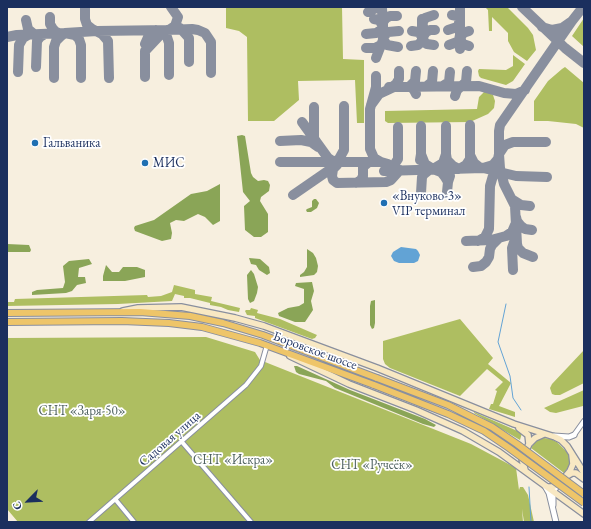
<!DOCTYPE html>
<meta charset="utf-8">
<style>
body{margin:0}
#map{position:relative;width:591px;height:529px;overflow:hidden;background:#f7efdf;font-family:"EB Garamond",serif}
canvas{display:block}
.frame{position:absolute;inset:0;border:8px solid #1b2f5e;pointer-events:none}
.north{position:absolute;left:8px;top:481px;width:40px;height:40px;-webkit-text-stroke:3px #fff;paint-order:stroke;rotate:246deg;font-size:11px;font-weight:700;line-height:16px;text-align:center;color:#1b2f5e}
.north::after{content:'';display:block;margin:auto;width:14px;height:18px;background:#1b2f5e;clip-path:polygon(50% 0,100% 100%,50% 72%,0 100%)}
</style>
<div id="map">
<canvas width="591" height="529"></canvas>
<div class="frame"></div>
<div class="north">С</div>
</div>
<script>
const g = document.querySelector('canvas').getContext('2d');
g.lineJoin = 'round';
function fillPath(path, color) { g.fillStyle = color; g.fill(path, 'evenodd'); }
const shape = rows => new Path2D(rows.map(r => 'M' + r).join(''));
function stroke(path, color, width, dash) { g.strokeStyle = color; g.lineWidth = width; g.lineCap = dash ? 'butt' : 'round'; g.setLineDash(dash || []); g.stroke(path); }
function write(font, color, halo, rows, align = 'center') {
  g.font = font + ' "EB Garamond",serif'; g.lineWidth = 3.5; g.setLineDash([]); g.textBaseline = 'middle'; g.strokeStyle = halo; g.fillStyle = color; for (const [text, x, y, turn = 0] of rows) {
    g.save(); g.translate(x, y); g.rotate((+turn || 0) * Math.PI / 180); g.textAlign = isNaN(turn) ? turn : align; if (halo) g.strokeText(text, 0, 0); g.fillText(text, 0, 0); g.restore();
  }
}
const green = shape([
 [226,7,342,7,343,59,364,60,364,123,357,123,355,80,298,81,299,100,274,121,248,121,247,37,239,31,226,28],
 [485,7,507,7,528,28,533,35,536,50,527,61,514,52,508,41,508,33,492,17,492,31,489,31,488,10],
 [584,18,584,47,572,36],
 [513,55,525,64,513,81,506,85,481,78,479,76,478,71,479,69,506,70,513,66],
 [565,67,584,83,584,128,576,124,548,121,534,121,534,101,548,81,562,69],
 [484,92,488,92,493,95,495,101,494,108,488,114,470,122,388,123,385,121,385,111,477,109,479,97],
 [174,285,195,290,195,294,212,297,211,301,240,308,239,312,228,310,221,307,210,305,210,303,190,298,184,298,184,296,175,294,172,301,118,304,7,306,7,302,14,302,15,299,147,295,148,297,161,296,172,292],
 [251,308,258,310,257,313,280,319,317,335,315,338,312,339,255,318,255,316,247,315,245,311,246,310,250,310],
 [460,319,493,358,488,364,511,383,499,406,515,412,515,417,489,409,491,404,493,404,497,391,495,390,503,382,487,369,460,396,390,368,385,364,383,359,383,341],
 [206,337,255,352,263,365,265,362,471,444,516,468,519,490,520,487,523,487,528,495,534,522,524,522,522,509,523,522,18,522,7,509,7,338],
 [584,350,584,383,560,395,555,395,552,394,550,388,552,384],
 [584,390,583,406,556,413,550,412,544,408],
 [474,412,522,433,520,440,474,413],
 [544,438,551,439,557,442,568,453,570,459,569,466,564,473,531,448,535,442,539,439]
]);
const forest = shape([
 [242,135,245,136,251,173,253,177,258,181,264,180,268,181,270,185,269,191,261,197,260,201,268,214,268,232,261,237,254,237,245,230,244,206,250,201,243,192,237,136],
 [220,184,220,221,213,225,205,217,198,214,184,221,176,220,170,223,172,233,171,239,162,241,135,231,134,228,135,226,154,220,191,194,207,191],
 [314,199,316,199,319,203,317,208,311,212,307,212,306,210,307,209,312,207,312,201],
 [7,244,29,245,31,250,30,252,7,252],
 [307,249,313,253,316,258,318,266,317,272,314,275,300,277,300,275,304,272,307,267],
 [249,258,260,259,269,267,270,273,267,275,259,270,256,265,251,264],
 [89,259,92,264,79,268,78,277,85,277,86,283,77,285,72,291,66,293,32,295,32,292,37,290,63,288,65,282,63,266,69,261],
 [106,265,112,272,119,272,123,267,137,267,145,270,145,277,125,281,103,281,103,276],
 [251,270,254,274,258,287,257,293,254,301,250,303,248,299,247,275],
 [312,282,314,291,311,301,313,310,305,322,295,322,279,316,278,313,288,308,299,306,304,303,304,289,295,286,296,283],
 [375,300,375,323,374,328,372,329,370,325,370,306,371,301],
 [294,366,297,366,350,390,425,419,436,425,434,427,423,424,335,388,326,381,299,374,296,372]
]);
const water = shape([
 [401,247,416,249,418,251,420,255,418,261,414,263,399,263,394,261,391,256,393,252]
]);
const stream = shape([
 [506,304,498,342,510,376,513,398,521,410],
 [529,487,531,522]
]);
const taxiway = shape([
 [85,7,85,19,87,25,92,29,102,34,108,41,109,78],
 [460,7,460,49],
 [522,7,565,48,584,63],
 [368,12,378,7],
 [50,17,50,24,53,29,56,32,61,34],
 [26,20,28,29,34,34],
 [383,25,383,22,386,18,390,16,397,16],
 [423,26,422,24,425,18,434,15],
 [542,27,552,30,562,28,572,21,583,7],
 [180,28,189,38,189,62],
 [448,30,457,27,460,22,457,16,452,15],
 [412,31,418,32,423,37],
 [469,31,463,33,460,39,463,44,469,46],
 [366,34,376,33,381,30,383,26,379,20,374,19],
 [7,37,17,35,65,33,75,35,79,39,81,45,81,78],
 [145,44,149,35,156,30,163,32,167,37,169,43,169,75],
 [434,45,427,44,424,42,423,37,426,32,430,30,435,30],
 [449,45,457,42,459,40,460,35],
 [411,46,418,45,422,41,422,19],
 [398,47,387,45,383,39,384,36,388,32,399,31],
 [366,48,375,48,381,45],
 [376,58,383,40,382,7],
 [36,67,37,41,40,37,45,34],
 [416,71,415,81,410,86,414,90,416,94],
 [18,72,19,45,23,38,30,34],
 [376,76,376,87,370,109,370,149,374,158,381,162],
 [145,77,145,51,161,34,167,30,192,29,198,30,205,33,211,42,211,73],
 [54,78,54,47,56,41,61,36,65,33,97,31,169,30,175,26,178,17,171,7],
 [427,86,432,82,433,71],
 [443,86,449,82,450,72],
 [389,87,392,87,396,84,399,79,399,71],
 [455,96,457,90,466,82,467,71],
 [371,105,379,94,394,87,479,86,504,93,516,94,525,90],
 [314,107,314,139],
 [302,122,328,158,334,162,339,159,344,150,344,106],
 [398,127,398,159,392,168,384,171,483,168,493,165,498,159,499,154,499,131,500,125,572,21],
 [280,141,301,140,311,142,318,147],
 [421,154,425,164,433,169,443,163,446,154,446,126],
 [446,154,447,160,453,166,459,169,466,165,470,159,470,125],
 [470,155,474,163,479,167,516,176,547,177],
 [420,160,421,154,421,126],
 [280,162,381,162,388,164,392,168,398,170],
 [337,165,333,169,332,176,333,180,337,183,386,182,391,180,400,170],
 [356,183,361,180,363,176,363,167,369,162],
 [447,192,448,182,450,176],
 [421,193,422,177,424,174,429,170,433,169,441,172,445,177,448,182],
 [293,195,335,166],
 [513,200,521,205,530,206],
 [516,217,517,221,521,226,525,229,532,230],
 [466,241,491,240,506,236,512,232,515,225],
 [478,241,485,237,489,229,490,186,497,162],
 [533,257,523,253,518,248,517,244,515,206,504,184,500,168,499,154,505,145,513,142,546,142],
 [473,267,481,266,486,262,489,257,490,249,492,245,498,239],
 [513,270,512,248,515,239]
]);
const minor = shape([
 [574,435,584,421],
 [182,442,251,522],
 [115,499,134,522],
 [89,522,246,385,261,366,267,345]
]);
const tertiary = shape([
 [554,436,569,437,574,435],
 [545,486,549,493,556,522],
 [553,505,553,491,560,483]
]);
const secondary = shape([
 [123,311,138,308,181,307,235,318,264,326,377,368,514,424,555,437,561,440,567,446,584,473],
 [290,356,349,384,416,410,463,431,499,452,584,514],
 [519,428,528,435,529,444],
 [525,470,522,459,529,444,535,438,544,434],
 [567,476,572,473,576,473,584,479],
 [548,487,552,487,560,483,570,471,573,464,572,455]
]);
const primary = shape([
 [7,313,140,312,190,316,223,323,263,335,377,378],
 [7,322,122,321,169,323,202,327,260,343,374,385]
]);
const primaryBridge = shape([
 [377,378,448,405,492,427,517,444,584,494],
 [374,385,448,414,484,431,509,448,584,503]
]);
const markers = [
 [35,143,4,"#1f6fb2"],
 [145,163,4,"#1f6fb2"],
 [384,203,4,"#1f6fb2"]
];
const poiNames = [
 ["Гальваника",43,143],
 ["МИС",153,163],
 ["«Внуково-3»",392,196],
 ["VIP терминал",392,211]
];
const streetNames = [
 ["Боровское шоссе",315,351,20],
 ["Садовая улица",170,439,-41]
];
const parkNames = [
 ["СНТ «Заря-50»",82,411],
 ["СНТ «Искра»",233,460],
 ["СНТ «Ручеёк»",372,465]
];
fillPath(green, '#aebe61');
fillPath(forest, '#8aa557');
fillPath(water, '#62a3d5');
stroke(stream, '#62a3d5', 1);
stroke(taxiway, '#898f9e', 10);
stroke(minor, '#898f9e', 6);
stroke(tertiary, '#898f9e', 7);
stroke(secondary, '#898f9e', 8);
stroke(primary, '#898f9e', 8);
stroke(minor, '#fff', 4);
stroke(tertiary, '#fff', 5);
stroke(secondary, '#f8e8c3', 5.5);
stroke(primary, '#eec569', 6);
stroke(primaryBridge, '#898f9e', 8, []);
stroke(primaryBridge, '#eec569', 6);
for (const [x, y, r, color] of markers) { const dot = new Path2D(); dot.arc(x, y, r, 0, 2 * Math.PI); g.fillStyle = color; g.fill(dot); stroke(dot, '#fff', 1.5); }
write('13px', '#1b2f5e', '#fff', poiNames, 'left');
write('13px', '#1b2f5e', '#fff', streetNames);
write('13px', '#4e615f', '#fff', parkNames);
</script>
